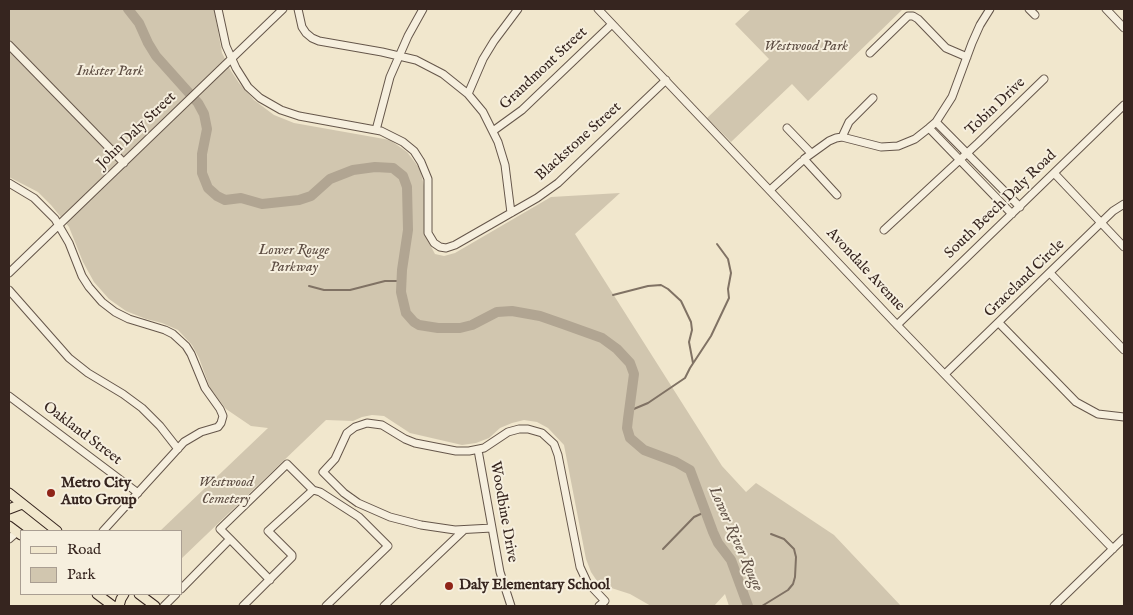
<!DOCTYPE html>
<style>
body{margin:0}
#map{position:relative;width:1133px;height:615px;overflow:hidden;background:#f1e7cd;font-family:"IM FELL English",serif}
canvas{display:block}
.frame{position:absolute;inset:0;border:10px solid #36251f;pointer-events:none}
.legend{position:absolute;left:20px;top:530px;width:162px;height:65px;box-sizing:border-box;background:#f6efde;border:1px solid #a99e92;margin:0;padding:6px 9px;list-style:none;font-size:15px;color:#36251f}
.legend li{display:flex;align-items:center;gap:10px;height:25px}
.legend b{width:25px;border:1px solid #a99e92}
</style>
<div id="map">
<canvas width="1133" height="615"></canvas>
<div class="frame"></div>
<ul class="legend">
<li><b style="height:6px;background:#f1e7cd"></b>Road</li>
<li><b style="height:14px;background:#d1c6af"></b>Park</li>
</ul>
</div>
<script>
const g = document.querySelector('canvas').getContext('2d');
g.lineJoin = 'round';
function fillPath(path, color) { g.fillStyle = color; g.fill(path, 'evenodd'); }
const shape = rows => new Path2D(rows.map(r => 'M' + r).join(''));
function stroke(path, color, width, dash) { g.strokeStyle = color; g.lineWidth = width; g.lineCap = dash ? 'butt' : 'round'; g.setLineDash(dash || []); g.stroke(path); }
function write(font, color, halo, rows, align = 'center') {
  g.font = font + ' "IM FELL English",serif'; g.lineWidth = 4; g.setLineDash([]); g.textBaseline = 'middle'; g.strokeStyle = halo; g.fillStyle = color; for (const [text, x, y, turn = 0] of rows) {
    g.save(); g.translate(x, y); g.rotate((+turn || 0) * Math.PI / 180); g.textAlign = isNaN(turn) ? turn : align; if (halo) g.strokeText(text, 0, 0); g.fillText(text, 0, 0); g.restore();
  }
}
const green = shape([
 [9,9,214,9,222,53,231,71,239,83,254,100,274,115,294,123,390,140,407,152,420,169,425,190,424,230,428,241,435,254,444,256,455,253,551,197,620,193,575,234,722,466,746,492,756,483,834,535,901,606,729,606,725,594,714,606,651,606,630,594,599,584,591,572,586,559,564,445,548,428,537,422,524,420,512,423,500,428,489,438,476,443,462,445,410,433,384,416,372,415,362,417,353,421,326,420,181,559,181,531,160,531,268,428,251,426,226,409,210,388,199,358,192,345,178,330,162,323,146,319,126,311,109,299,94,282,83,262,69,227,51,205,38,192,9,177],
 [751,9,903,9,808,101,792,84,731,142,707,118,769,59,735,24]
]);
const stream = shape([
 [309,286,324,290,350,290,385,281,400,281],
 [613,295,648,286,661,285,668,289,681,301,691,322,692,330,689,342,693,363],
 [629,411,648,403,685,378,690,368,711,336,729,298,728,289,731,273,728,259,717,244],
 [663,549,694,517,705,512],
 [762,606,788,590,793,584,795,577,796,557,794,549,784,539,771,534]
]);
const river = shape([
 [128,9,139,23,148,43,156,56,198,103,204,114,207,129,202,154,202,173,208,188,217,196,225,200,241,198,262,204,299,200,311,196,330,179,353,170,375,167,393,168,403,176,407,187,408,230,402,270,401,292,406,313,414,322,419,325,438,328,460,328,472,325,497,312,512,311,540,316,563,324,602,338,617,349,630,363,634,374,628,419,627,428,630,438,644,450,676,462,690,470,713,532,718,543,731,560,748,606]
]);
const minor = shape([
 [218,9,226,46,236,68,248,87,260,98,281,110,299,116,381,131,403,142,414,151,421,162,428,179,428,233,434,243,440,247,446,248,455,245,537,198,558,183,666,80],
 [298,9,302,27,306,33,312,38,319,41,382,52,416,60,443,74,468,94,483,112,498,142,505,165,511,213],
 [598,9,897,325,1113,549],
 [1029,9,1035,15],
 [1106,9,1124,28],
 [9,45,124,163],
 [870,53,908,16,913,16,918,19,946,48,967,57],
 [468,94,483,59,494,41,518,9],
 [936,122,1020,207],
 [787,128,811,153],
 [929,128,1012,214],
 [376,130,390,77,408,36,423,9],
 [493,131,522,110,612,24],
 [842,137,849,122,873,98],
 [1054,173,1124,247],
 [9,183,34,198,55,219,69,243,82,276,89,287,102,302,115,312,129,319,165,330,173,334,186,346,191,354,205,388,220,409,223,416,221,423,218,427,201,432,184,442,103,531],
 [770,190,801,162],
 [837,195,804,159,829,141,836,138,842,137,881,147,898,146,915,139,929,128,936,122,952,97,972,43,980,25,990,9],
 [884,230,978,143,1044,79],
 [9,273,283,9],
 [1050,273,1124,350],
 [9,290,69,358,88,373,123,394,142,408,160,426,178,449],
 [999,323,1076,402,1098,414,1124,417],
 [897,325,1124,105],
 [945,374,1113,211,1124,204],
 [9,396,138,493],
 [478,450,500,572,511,606],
 [492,528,455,530,421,525,390,517,358,503,344,493,323,472,335,459,347,433,355,427,367,423,382,425,405,439,415,443,456,451,469,451,484,448,508,432,519,429,528,429,542,433,554,444,558,455,580,567,587,582,605,601,599,606],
 [9,539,17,532],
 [230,539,270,580],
 [181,589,230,539,220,529,287,464,313,490],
 [164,606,176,594],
 [243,606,292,557,292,555,268,531,313,490,320,492,359,517,388,546,326,606],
 [384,606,464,530],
 [1054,606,1124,538]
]);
const major = shape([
 [9,493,57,531],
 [9,509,22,504],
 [9,526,21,535],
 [97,594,113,606],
 [139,594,155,606],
 [119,606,121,599,124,594]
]);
const markers = [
 [51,493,5,"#8f2418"],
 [449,586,5,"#8f2418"]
];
const parkNames = [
 ["Westwood Park",806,47],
 ["Inkster Park",110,72],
 ["Lower Rouge",294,251],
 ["Parkway",294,268],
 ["Westwood",226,483],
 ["Cemetery",226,500]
];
const streetNames = [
 ["Grandmont Street",544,69,-43],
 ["Tobin Drive",996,107,-44],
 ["John Daly Street",137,131,-44],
 ["Blackstone Street",579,142,-42],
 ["South Beech Daly Road",1001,205,-44],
 ["Avondale Avenue",865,270,47],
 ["Graceland Circle",1025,279,-44],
 ["Oakland Street",82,434,37],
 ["Woodbine Drive",503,512,80]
];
const poiNames = [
 ["Metro City",61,484],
 ["Auto Group",61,501],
 ["Daly Elementary School",459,586]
];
const waterNames = [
 ["Lower River Rouge",735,539,66]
];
fillPath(green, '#d1c6af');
stroke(stream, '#807264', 2);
stroke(river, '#b1a592', 10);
stroke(minor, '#65564a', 9);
stroke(major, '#36251f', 11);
stroke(minor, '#f6efde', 7);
stroke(major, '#f1e7cd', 9);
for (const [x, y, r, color] of markers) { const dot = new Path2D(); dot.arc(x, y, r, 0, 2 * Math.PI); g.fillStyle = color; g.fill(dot); stroke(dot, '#f6efde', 2); }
write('italic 15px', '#5d4d43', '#f6efde', parkNames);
write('15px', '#36251f', '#f6efde', streetNames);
write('bold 15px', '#36251f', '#f6efde', poiNames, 'left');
write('italic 16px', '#615247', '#f6efde', waterNames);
</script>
